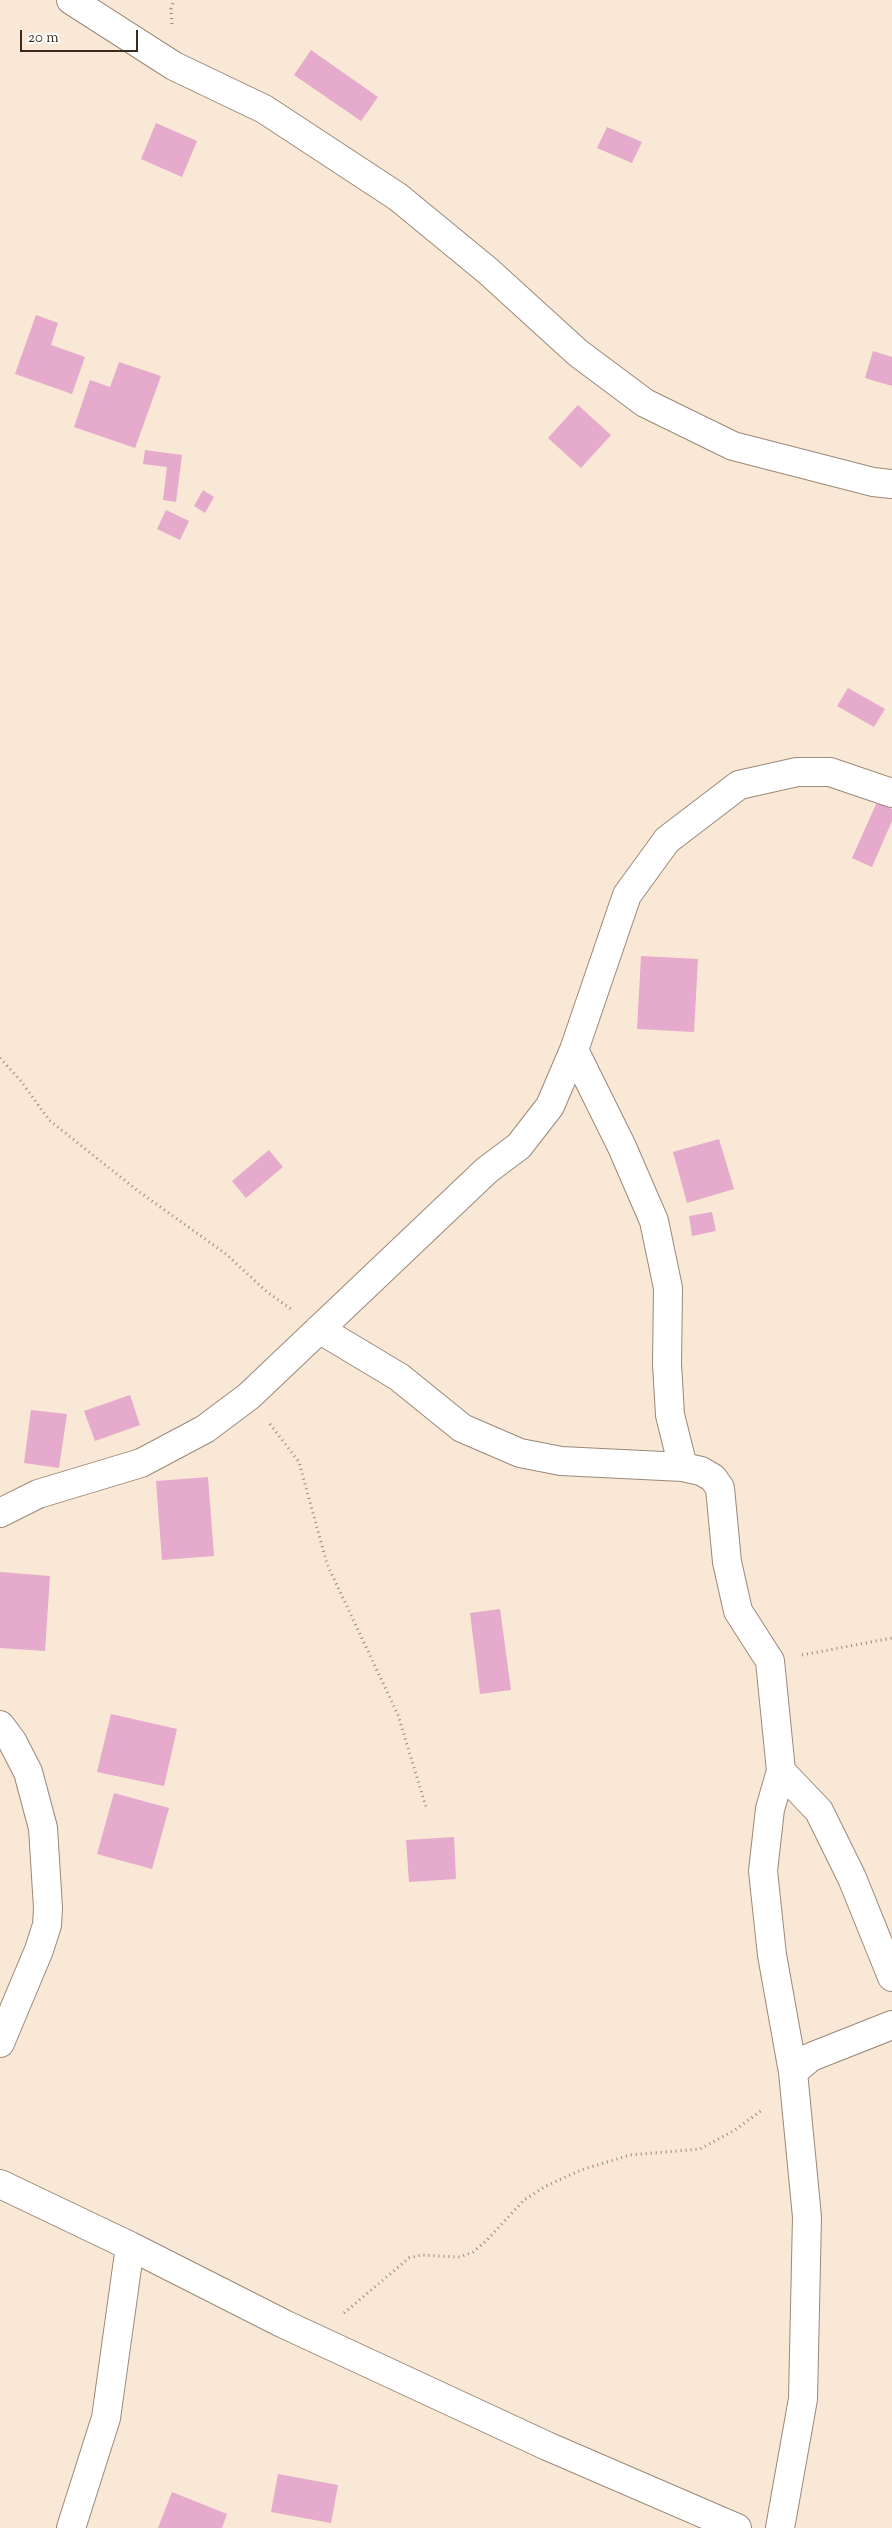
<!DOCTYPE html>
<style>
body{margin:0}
#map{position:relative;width:892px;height:2528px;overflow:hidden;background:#f8e8d5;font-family:"Sorts Mill Goudy",serif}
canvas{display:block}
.scale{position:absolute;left:20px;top:30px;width:118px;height:22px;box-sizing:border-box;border:2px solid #3b2a1e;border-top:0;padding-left:6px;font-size:15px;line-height:18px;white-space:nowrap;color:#3b2a1e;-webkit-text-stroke:4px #fff;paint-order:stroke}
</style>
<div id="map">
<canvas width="892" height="2528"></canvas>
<div class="scale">20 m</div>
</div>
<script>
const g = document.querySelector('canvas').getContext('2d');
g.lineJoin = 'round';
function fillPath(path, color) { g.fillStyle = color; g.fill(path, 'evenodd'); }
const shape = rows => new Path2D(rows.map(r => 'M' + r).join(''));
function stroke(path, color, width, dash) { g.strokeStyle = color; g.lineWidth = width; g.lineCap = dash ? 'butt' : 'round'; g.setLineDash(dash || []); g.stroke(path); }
const building = shape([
 [311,50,378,97,361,121,294,75],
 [156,123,197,141,182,177,141,159],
 [607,127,642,142,632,163,597,148],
 [36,315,58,323,51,345,85,357,72,394,15,374],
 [873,351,892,357,892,386,865,378],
 [119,362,161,376,135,448,74,427,90,380,110,387],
 [578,405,611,435,581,468,548,438],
 [145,450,182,455,176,502,163,500,167,467,143,464],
 [203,490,214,497,205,513,194,506],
 [166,510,189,521,180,540,157,529],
 [848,688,885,709,874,727,837,706],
 [877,802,892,809,892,821,872,867,852,858],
 [641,956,698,959,694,1032,637,1029],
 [719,1139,734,1189,687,1203,673,1152],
 [269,1150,283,1167,246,1198,232,1181],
 [712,1212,716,1231,692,1236,689,1216],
 [130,1395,140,1425,95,1441,84,1411],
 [31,1410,67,1414,59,1468,24,1463],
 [208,1477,214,1556,162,1560,156,1481],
 [0,1572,50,1576,45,1651,0,1648],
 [500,1609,511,1690,480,1694,470,1613],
 [111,1714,177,1729,164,1786,97,1772],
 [114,1793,169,1808,152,1869,97,1854],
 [454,1837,456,1879,409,1882,406,1840],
 [278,2474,338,2485,331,2523,271,2512],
 [172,2492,227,2514,222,2528,158,2528]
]);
const path = shape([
 [172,24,171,9,174,0],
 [0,1058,21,1081,49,1120,138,1191,226,1254,267,1292,291,1309],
 [270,1424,299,1462,327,1564,398,1715,426,1807],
 [802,1655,892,1638],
 [344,2313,409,2258,422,2255,460,2257,473,2252,486,2241,524,2200,546,2186,581,2170,630,2155,700,2149,735,2130,762,2110]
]);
const minor = shape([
 [71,0,174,66,264,109,398,197,488,271,578,353,645,403,733,446,873,482,892,484],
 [574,1050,622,1147,654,1221,668,1288,667,1364,670,1415,683,1467],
 [319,1329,399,1377,462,1428,520,1453,561,1461,683,1467,701,1471,713,1478,720,1488,727,1562,738,1611,770,1661,781,1771,819,1811,852,1878,892,1977],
 [0,1513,38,1494,141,1463,205,1429,249,1396,487,1170,519,1146,550,1106,574,1050,627,895,667,840,739,785,797,772,830,772,892,793],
 [0,1725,12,1741,28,1772,43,1828,48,1908,47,1925,39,1950,0,2043],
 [793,2072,811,2057,892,2025],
 [0,2184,130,2246,284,2324,547,2446,737,2528],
 [71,2528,106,2418,130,2246],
 [780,2528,803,2399,807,2217,793,2072,772,1955,763,1871,770,1809,781,1771]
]);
fillPath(building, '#e5aacc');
stroke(minor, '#9a897a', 30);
stroke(path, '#9a897a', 3, [1, 4]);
stroke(minor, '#fff', 28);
</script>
